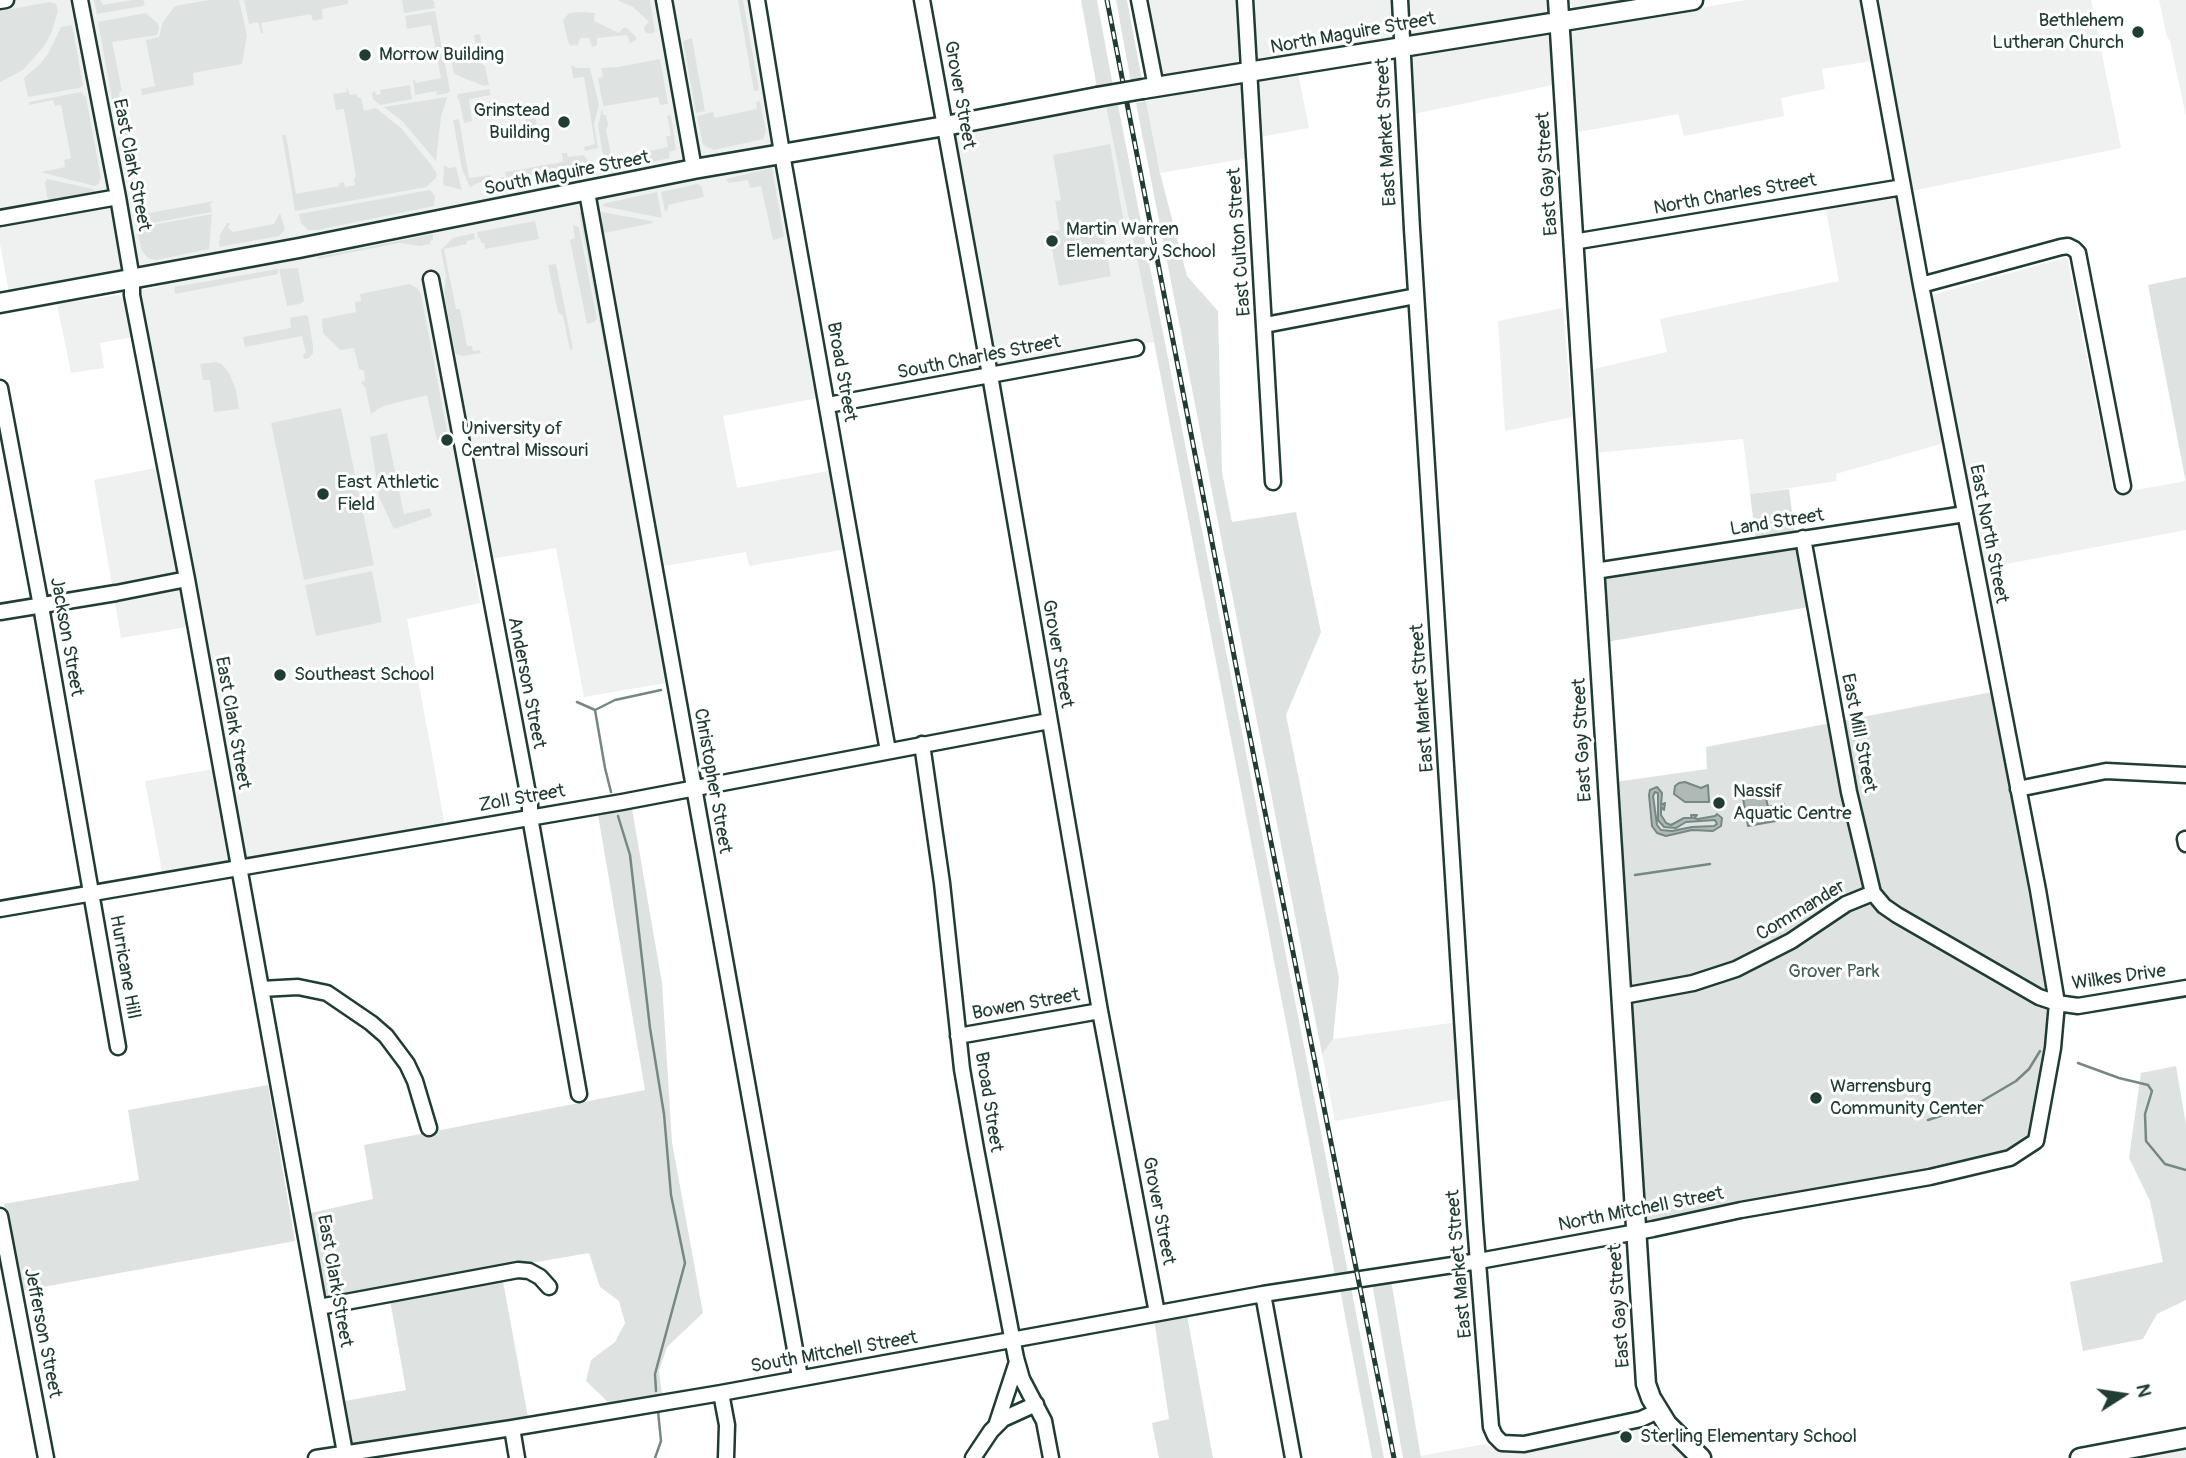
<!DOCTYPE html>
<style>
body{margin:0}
#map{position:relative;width:2186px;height:1458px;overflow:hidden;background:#fff;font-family:Pangolin,sans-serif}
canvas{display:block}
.north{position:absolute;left:2088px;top:1360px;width:70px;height:70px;-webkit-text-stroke:5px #fff;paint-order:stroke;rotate:78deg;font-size:19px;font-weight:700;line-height:28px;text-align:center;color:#1f3d34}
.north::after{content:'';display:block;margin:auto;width:24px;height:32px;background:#1f3d34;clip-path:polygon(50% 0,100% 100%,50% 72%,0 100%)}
</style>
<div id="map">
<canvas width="2186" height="1458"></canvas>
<div class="north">N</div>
</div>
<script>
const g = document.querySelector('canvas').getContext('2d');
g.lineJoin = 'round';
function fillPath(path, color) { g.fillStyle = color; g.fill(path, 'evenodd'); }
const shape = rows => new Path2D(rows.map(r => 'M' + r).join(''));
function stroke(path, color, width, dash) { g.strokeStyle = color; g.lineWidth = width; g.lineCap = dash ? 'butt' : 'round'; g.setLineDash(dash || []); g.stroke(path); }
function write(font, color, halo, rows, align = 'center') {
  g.font = font + ' Pangolin,sans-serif'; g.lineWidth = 6; g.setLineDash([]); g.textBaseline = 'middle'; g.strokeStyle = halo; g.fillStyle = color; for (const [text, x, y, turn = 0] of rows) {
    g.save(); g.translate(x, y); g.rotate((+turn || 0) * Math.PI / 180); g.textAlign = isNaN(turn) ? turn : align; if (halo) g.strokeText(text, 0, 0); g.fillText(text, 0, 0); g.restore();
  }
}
const built = shape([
 [0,0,747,0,776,165,778,166,823,397,723,416,737,488,833,470,847,549,749,566,746,552,646,569,666,683,584,697,556,548,473,562,480,603,407,619,445,826,163,876,145,781,225,767,199,625,121,638,94,480,171,465,138,295,142,290,164,285,159,264,9,293,0,244],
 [1145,0,1236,0,1239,67,1161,78],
 [1255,0,1392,0,1394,38,1390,41,1259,63,1255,57,1251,1],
 [1407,0,1550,0,1550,7,1548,13,1541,16,1412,37,1409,32],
 [1569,0,1634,0,1576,9,1571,6],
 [1746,0,1861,0,1872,61,1822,69,1825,89,1781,98,1784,116,1684,136,1678,114,1573,133,1567,33,1570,30],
 [1879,0,2091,0,2121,148,1911,191,1884,53],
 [2159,0,2186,0,2186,117,2170,41,2167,37],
 [1546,33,1551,44,1553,85,1409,115,1408,56],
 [1298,73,1309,128,1255,138,1257,81],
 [1236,84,1244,88,1249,158,1160,173,1146,101],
 [1106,107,1154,342,994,369,954,141,955,136,963,131],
 [1896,195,1944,443,1836,474,1837,481,1750,494,1743,439,1594,453,1589,370,1667,352,1660,319,1839,281,1825,205],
 [2067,257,2114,494,2186,481,2186,530,1980,569,1929,296],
 [119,295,126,301,133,337,100,343,104,368,71,373,57,304],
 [1563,308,1572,417,1505,431,1498,321],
 [1458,1022,1463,1098,1335,1121,1322,1054,1333,1039],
 [1650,1425,1659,1428,1688,1458,1421,1458,1420,1456,1485,1444,1500,1450,1515,1449],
 [2186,1446,2186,1458,2126,1458]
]);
const green = shape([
 [94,0,100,0,103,5,133,0,143,0,145,3,143,6,97,14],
 [209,0,239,0,247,35,242,64,193,73,194,85,142,95,141,89,155,86,146,40,159,37,163,22,175,6],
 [244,0,348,0,348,4,322,9,323,19,313,21,311,14,261,23,263,33,261,33,258,22,249,24],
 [402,0,431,0,434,1,435,8,404,13],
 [617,0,650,0,655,32,650,34,645,32,644,27,649,22,645,18,633,7],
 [738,0,743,0,759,90,754,91],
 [1081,0,1097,0,1113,86,1097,88],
 [1116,0,1127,0,1142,80,1131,83],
 [50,2,56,4,58,11,52,31,45,45,23,70,0,82,0,11],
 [435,11,450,91,448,93,437,95,436,91,415,95,413,80,415,80,416,83,441,78,431,25,407,29,405,16],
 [583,12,595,13,594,21,619,33,623,28,627,28,636,37,636,40,630,43,627,35,597,38,597,45,592,47,589,38,580,38,578,45,571,46,568,42,563,20,569,13],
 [146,13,158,24,159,29,157,35,112,42,122,91,119,92,122,110,129,109,130,112,115,115,98,22],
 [72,25,83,85,79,88,28,97,24,78,40,64,48,54,61,27],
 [480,34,482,48,478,53,480,63,485,66,489,85,484,86,454,74,449,52,476,47,474,35],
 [692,38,705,111,696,113,683,41],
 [660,59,668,104,660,105,658,97,605,106,603,105,598,78,603,77,601,68,618,67],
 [571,65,577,68,590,68,599,105,594,124,598,148,585,151,584,147,595,144,584,77,573,78],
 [410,85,412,99,380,105,373,99,372,92,375,91,376,95,381,94,380,90],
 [346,86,350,95,357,94,358,98,361,98,364,111,376,108,402,129,432,166,437,174,436,178,426,187,295,211,282,135,286,135,296,194,339,186,339,183,344,182,345,187,355,185,354,179,356,176,344,109,336,110,333,94,347,92],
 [489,89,491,95,469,99,472,121,464,123,459,100,457,97,458,94],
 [81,92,86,97,101,178,98,184,95,186,40,172,65,167,64,160,71,158,61,105,55,106,53,100,29,105,29,102],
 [447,97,441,117,436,161,403,122,384,107],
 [760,101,766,131,763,139,714,150,703,145,697,116,713,112,715,118,757,109,756,102],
 [1146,101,1160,173,1187,276,1218,311,1222,472,1232,522,1296,512,1321,632,1286,715,1339,978,1333,1039,1322,1054,1136,103],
 [1118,105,1318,1117,1348,1273,1335,1275,1154,342,1106,107],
 [602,108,603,115,606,115,608,125,606,130,612,159,668,147,666,137,671,135,667,116,671,115,676,150,669,152,670,158,606,172,598,126],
 [535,113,538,135,510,140,509,131,527,128,525,115],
 [130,117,129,126,137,169,130,170,125,167,116,120],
 [459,119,469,178,490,175,491,177,470,187,462,169,453,120],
 [1110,144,1125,229,1103,233,1111,276,1059,286,1049,233,1060,230,1055,201,1061,200,1053,155],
 [562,153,567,153,568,157,584,155,596,174,578,177,554,177,502,187,500,177,506,177,505,172,563,162],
 [444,165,449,168,456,167,462,190,443,185],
 [772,168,784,237,773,240,761,186,750,188,748,180,729,183,726,179],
 [47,179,93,189,95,192,51,201,47,197,45,183],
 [698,184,702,187,704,197,668,205,668,210,665,211,661,192],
 [430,190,435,196,434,206,317,230,308,230,301,223,299,214],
 [657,192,662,218,602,206,606,203],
 [214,201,210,204,212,212,136,226,133,212,142,210,144,214],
 [583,212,609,349,605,351,579,213],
 [601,212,652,221,653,223,604,233],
 [280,213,285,229,279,236,219,247,220,235,227,223,230,223,228,228,233,232,274,224],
 [212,214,209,249,156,260,148,258,142,251,136,228],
 [535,221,539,239,485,249,484,243,481,243,480,238,478,238,477,232],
 [573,225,579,227,597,319,594,322,587,324,570,240,575,238],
 [474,233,475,239,467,241,467,244,444,249,456,309,460,309,467,346,472,346,473,351,480,350,481,353,462,356,456,354,455,351,444,294,446,277,441,250,453,238],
 [433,234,433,240,430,241,430,244,420,246,399,243,318,259,318,257],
 [556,264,573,349,570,350,563,316,558,312,548,265],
 [298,268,304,301,300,304,287,306,279,269],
 [278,269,278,274,175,294,174,287],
 [2186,277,2186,483,2148,285],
 [409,284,417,288,421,294,447,431,445,439,437,440,427,395,383,406,371,414,365,387,361,383,365,380,364,371,359,369,354,348,340,350,323,333,322,319,356,312,355,302,361,301,360,294],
 [305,315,308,316,313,346,313,353,309,358,304,359,303,354,306,353,302,336,245,347,243,337,291,328,290,318],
 [216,362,222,364,229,373,236,390,239,409,214,412,210,380,203,380,200,364],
 [341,408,374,565,304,580,271,423],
 [387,433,404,514,430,508,432,516,394,529,379,497,370,437],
 [1789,489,1795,535,1756,541,1750,494],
 [1793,546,1797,548,1800,553,1809,607,1606,642,1602,581,1604,577],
 [372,571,382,622,316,636,305,585],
 [1992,692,2057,1003,2036,1141,2024,1150,1637,1232,1623,996,1620,835,1615,782,1707,769,1706,747],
 [631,803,662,983,672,1142,703,1313,667,1347,659,1371,662,1394,609,1403,586,1381,591,1360,615,1342,625,1323,619,1301,600,1287,589,1253,329,1298,321,1294,306,1214,373,1199,364,1145,645,1090,597,809],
 [2176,1066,2186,1125,2186,1300,2157,1314,2143,1339,2083,1351,2070,1282,2163,1262,2150,1201,2129,1158,2141,1073],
 [268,1085,295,1241,21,1291,4,1204,139,1180,128,1110],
 [502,1276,528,1417,362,1444,349,1442,339,1402,406,1390,390,1300],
 [1391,1280,1421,1458,1403,1458,1372,1283],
 [1351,1287,1384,1458,1372,1458,1340,1289],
 [1187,1315,1213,1458,1159,1458,1152,1423,1169,1419,1154,1319]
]);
const water = shape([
 [1685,782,1701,788,1708,785,1709,802,1685,802,1674,794,1675,786,1679,783,1685,782],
 [1657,787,1662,793,1661,805,1665,803,1664,810,1661,807,1661,815,1666,823,1671,825,1684,818,1692,818,1691,815,1697,815,1694,818,1698,819,1715,816,1717,814,1722,818,1721,826,1713,831,1692,830,1666,836,1657,833,1652,826,1649,795,1650,790,1657,787],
 [1655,792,1658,793,1658,820,1664,827,1676,828,1686,822,1715,820,1717,824,1714,826,1692,827,1672,831,1661,830,1657,825,1653,796,1655,792],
 [1764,789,1768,807,1784,804,1787,819,1748,826,1742,793,1764,789]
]);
const stream = shape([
 [577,702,595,710],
 [611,792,605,768,595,710,615,700,661,690],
 [618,816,630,855,650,1028,664,1114,671,1195,685,1263,655,1374,656,1391],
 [1635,875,1710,864],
 [2078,1063,2119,1078,2148,1085,2152,1091,2145,1114,2146,1141,2165,1164,2186,1170],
 [1928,1120,1977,1104,2016,1081,2029,1069,2040,1051],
 [655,1458,661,1441,658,1411]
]);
const minor = shape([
 [80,0,118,197,132,279,132,295,187,579,345,1453],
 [664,0,694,169],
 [757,0,784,165,888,751],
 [922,0,990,375,1100,1011,1157,1313],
 [1139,0,1156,87],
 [1245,0,1273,482],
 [1400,0,1412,229,1475,1224,1491,1427,1495,1436,1502,1443,1524,1444,1641,1419,1658,1411],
 [0,1,6,0],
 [587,192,800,1377],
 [0,218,118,197],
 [1573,242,1903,187],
 [431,279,530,804,530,817,579,1094],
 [1921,285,2061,247,2068,246,2074,249,2078,253,2123,486],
 [1265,325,1416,296],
 [0,388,41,606,118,1047],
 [828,405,1136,348],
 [1803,538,1849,792,1873,893,1884,906,1897,915,2039,997,2057,1003,2078,1006,2186,988],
 [1595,571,1965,514],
 [0,612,116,593,187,579],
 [922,744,942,883,962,1069,976,1149,1016,1358,1022,1379,1044,1421,1051,1458],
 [2018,789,2106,771,2186,775],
 [2185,839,2186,844],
 [0,909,622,802,1049,721],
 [261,989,298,987,327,993,371,1023,386,1036,407,1064,415,1081,429,1128],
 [1623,996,1693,983,1736,969,1791,941,1846,904,1873,893],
 [958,1036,1100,1011],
 [0,1216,46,1458],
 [1263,1294,1293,1458],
 [319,1307,518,1270,529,1271,540,1277,549,1287],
 [721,1393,727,1425,726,1458],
 [996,1426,1017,1362],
 [512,1428,517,1458],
 [316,1458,512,1428,721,1393,1263,1294,1479,1261,1653,1229,1741,1210,1930,1177,2010,1158,2036,1141,2053,1048,2057,1003,2038,890,1921,285,1869,0],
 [973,1458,991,1431,1003,1419,1036,1404]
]);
const major = shape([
 [1558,0,1646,1384,1651,1398,1667,1424,1701,1458],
 [1143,89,1693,0],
 [0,303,299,248,694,169,945,126,1097,97],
 [2080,1458,2186,1438]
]);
const rail = shape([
 [1107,0,1243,702,1394,1458]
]);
const majorBridge = shape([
 [1097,97,1143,89]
]);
const markers = [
 [2138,32,7,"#1f3d34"],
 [365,55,7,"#1f3d34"],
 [564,122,7,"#1f3d34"],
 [1052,241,7,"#1f3d34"],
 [447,440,7,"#1f3d34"],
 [323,494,7,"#1f3d34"],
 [280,675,7,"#1f3d34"],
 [1719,803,7,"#1f3d34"],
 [1816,1098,7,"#1f3d34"],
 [1626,1437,7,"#1f3d34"]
];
const poiNames = [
 ["Bethlehem",2124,21,"right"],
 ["Lutheran Church",2124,43,"right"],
 ["Morrow Building",379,55],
 ["Grinstead",550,111,"right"],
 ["Building",550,133,"right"],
 ["Martin Warren",1066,230],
 ["Elementary School",1066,252],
 ["University of",461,429],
 ["Central Missouri",461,451],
 ["East Athletic",337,483],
 ["Field",337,505],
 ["Southeast School",294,675],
 ["Nassif",1733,792],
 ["Aquatic Centre",1733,814],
 ["Warrensburg",1830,1087],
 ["Community Center",1830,1109],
 ["Sterling Elementary School",1640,1437]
];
const streetNames = [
 ["North Maguire Street",1353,34,-10],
 ["Grover Street",959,95,80],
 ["East Market Street",1387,132,-93],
 ["East Clark Street",131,165,79],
 ["South Maguire Street",567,174,-11],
 ["East Gay Street",1548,174,-94],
 ["North Charles Street",1735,195,-10],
 ["East Culton Street",1240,242,-94],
 ["South Charles Street",979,358,-11],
 ["Broad Street",841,372,80],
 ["Land Street",1777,523,-9],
 ["East North Street",1988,534,79],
 ["Jackson Street",66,637,80],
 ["Grover Street",1057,654,80],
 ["Anderson Street",526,683,79],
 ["East Market Street",1423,698,-94],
 ["East Clark Street",232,723,80],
 ["East Mill Street",1858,733,79],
 ["East Gay Street",1583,740,-93],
 ["Christopher Street",712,781,80],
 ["Zoll Street",522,799,-10],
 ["Commander",1801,911,-31],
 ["Hurricane Hill",124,967,80],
 ["Wilkes Drive",2119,978,-8],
 ["Bowen Street",1026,1005,-10],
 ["Broad Street",988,1102,81],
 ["North Mitchell Street",1641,1210,-11],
 ["Grover Street",1158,1211,79],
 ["East Market Street",1460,1264,-95],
 ["East Clark Street",334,1281,80],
 ["East Gay Street",1620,1306,-94],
 ["Jefferson Street",42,1333,79],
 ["South Mitchell Street",834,1353,-10]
];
const parkNames = [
 ["Grover Park",1834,972]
];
fillPath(built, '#eef1f0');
fillPath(green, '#dee3e2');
fillPath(water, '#afbab7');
stroke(water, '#758883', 2);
stroke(stream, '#758883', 2.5);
stroke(minor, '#1f3d34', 19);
stroke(major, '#1f3d34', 23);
stroke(minor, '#fff', 14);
stroke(major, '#fff', 18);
stroke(rail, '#1f3d34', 5);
stroke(rail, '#fff', 2.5, [8]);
stroke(majorBridge, '#1f3d34', 23, []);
stroke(majorBridge, '#fff', 18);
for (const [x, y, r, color] of markers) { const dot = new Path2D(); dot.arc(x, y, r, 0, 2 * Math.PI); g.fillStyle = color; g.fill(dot); stroke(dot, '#fff', 2.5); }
write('19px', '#1f3d34', '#fff', poiNames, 'left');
write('19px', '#1f3d34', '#fff', streetNames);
write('19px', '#455e57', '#fff', parkNames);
</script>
